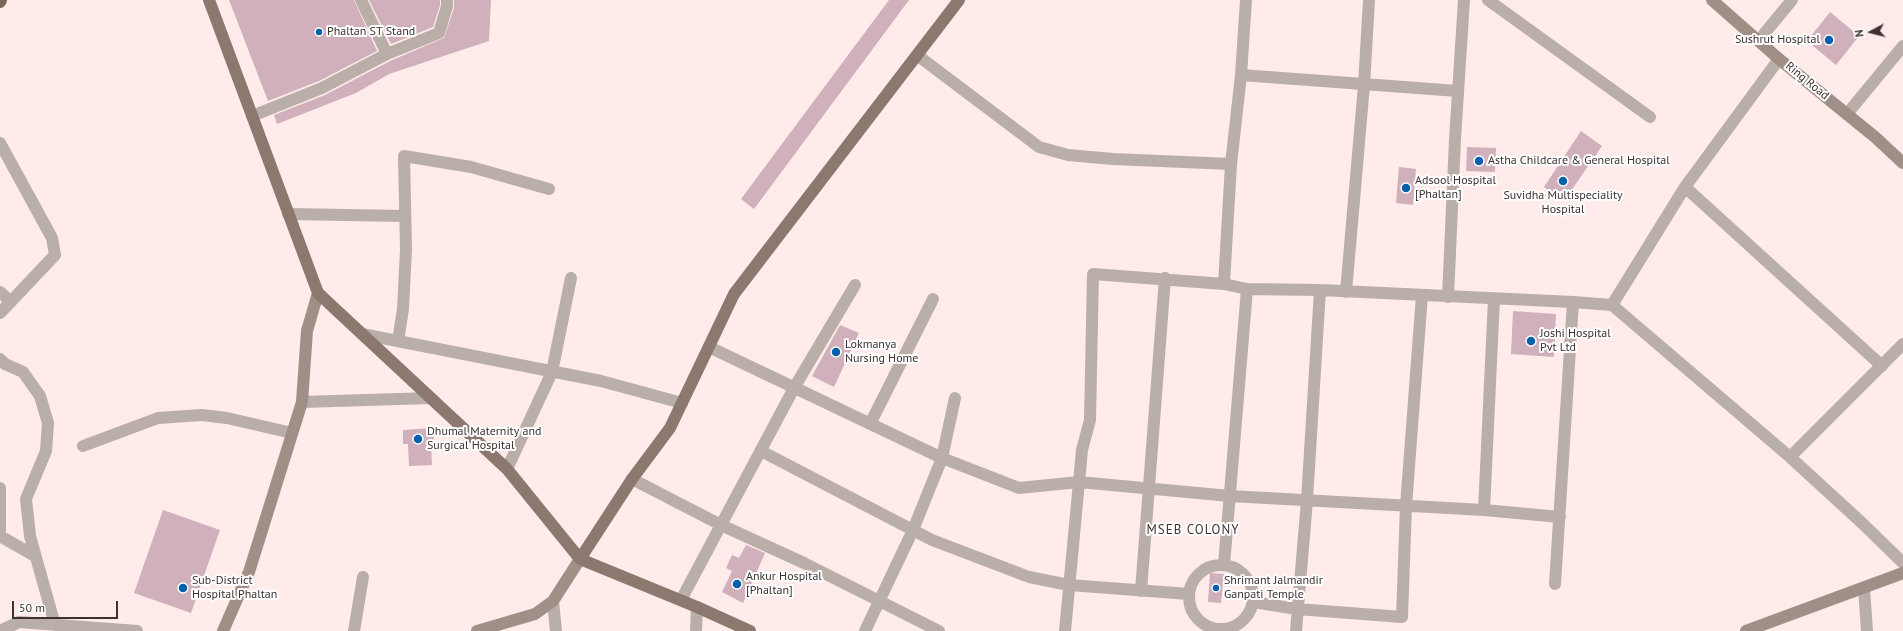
<!DOCTYPE html>
<style>
body{margin:0}
#map{position:relative;width:1903px;height:631px;overflow:hidden;background:#feebea;font-family:"PT Sans",sans-serif}
canvas{display:block}
.north{position:absolute;left:1851px;top:12px;width:40px;height:40px;-webkit-text-stroke:3px #fff;paint-order:stroke;rotate:263deg;font-size:11px;font-weight:700;line-height:16px;text-align:center;color:#3d3131}
.north::after{content:'';display:block;margin:auto;width:14px;height:18px;background:#3d3131;clip-path:polygon(50% 0,100% 100%,50% 72%,0 100%)}
.scale{position:absolute;left:12px;top:601px;width:106px;height:18px;box-sizing:border-box;border:2px solid #3d3131;border-top:0;padding-left:5px;font-size:12px;line-height:14px;white-space:nowrap;color:#3d3131;-webkit-text-stroke:3px #fff;paint-order:stroke}
</style>
<div id="map">
<canvas width="1903" height="631"></canvas>
<div class="north">N</div>
<div class="scale">50 m</div>
</div>
<script>
const g = document.querySelector('canvas').getContext('2d');
g.lineJoin = 'round';
function fillPath(path, color) { g.fillStyle = color; g.fill(path, 'evenodd'); }
const shape = rows => new Path2D(rows.map(r => 'M' + r).join(''));
function stroke(path, color, width, dash) { g.strokeStyle = color; g.lineWidth = width; g.lineCap = dash ? 'butt' : 'round'; g.setLineDash(dash || []); g.stroke(path); }
function write(font, color, halo, rows, align = 'center') {
  g.font = font + ' "PT Sans",sans-serif'; g.lineWidth = 4; g.setLineDash([]); g.textBaseline = 'middle'; g.strokeStyle = halo; g.fillStyle = color; for (const [text, x, y, turn = 0] of rows) {
    g.save(); g.translate(x, y); g.rotate((+turn || 0) * Math.PI / 180); g.textAlign = isNaN(turn) ? turn : align; if (halo) g.strokeText(text, 0, 0); g.fillText(text, 0, 0); g.restore();
  }
}
const building = shape([
 [229,0,354,0,377,51,319,81,268,101],
 [369,0,440,0,440,5,433,27,391,44],
 [454,0,491,0,489,41,389,74,356,93,277,124,274,115,325,95,390,61,444,38,454,8],
 [889,0,909,0,754,209,741,199],
 [1830,12,1859,36,1836,65,1807,41],
 [1581,131,1602,146,1564,201,1544,187],
 [1467,147,1496,148,1495,172,1466,171],
 [1399,167,1416,169,1413,205,1396,203],
 [1513,311,1556,314,1554,357,1511,354],
 [840,325,859,333,834,387,812,376],
 [433,428,434,444,431,444,432,465,409,466,408,444,403,444,403,430],
 [163,510,220,530,191,613,134,593],
 [746,545,765,553,743,603,722,592,732,571,726,568,732,555,739,558],
 [1210,573,1224,574,1221,603,1208,602]
]);
const street = shape([
 [1488,0,1650,117],
 [1759,40,1792,0],
 [387,54,439,33,447,6,447,0],
 [917,55,1039,147,1068,155,1113,159,1231,164],
 [1241,75,1458,91],
 [1847,114,1903,46],
 [252,116,322,88,387,54,361,0],
 [0,143,52,238,55,255,0,313],
 [1685,187,1882,366],
 [288,214,405,216],
 [1224,284,1231,164,1241,75,1246,0],
 [0,292,11,302],
 [1346,292,1364,85,1369,0],
 [1448,297,1455,139,1464,0],
 [1612,305,1790,457,1862,523,1903,563],
 [362,334,601,381,682,403],
 [398,341,403,309,406,249,404,156,471,167,549,189],
 [709,347,942,458,1019,488,1079,482,1230,496,1484,510,1560,517],
 [0,359,5,364,23,372,40,396,48,423,46,451,26,499,30,536,55,625],
 [302,402,431,398],
 [870,424,933,299],
 [83,446,158,418,202,415,227,418,292,433],
 [761,451,932,540,1029,577,1069,585,1189,594],
 [1790,457,1903,344],
 [507,469,552,372,571,278],
 [632,479,721,525,804,563,939,631],
 [0,488,0,531],
 [1484,510,1494,299],
 [0,536,35,556],
 [1224,565,1247,289],
 '1189 597a32 32 0 1 1 64 0a32 32 0 1 1-64 0Z',
 [1555,584,1573,302],
 [1864,588,1867,631],
 [1141,591,1165,278],
 [681,600,794,388,855,285],
 [553,601,556,631],
 [1253,602,1297,609,1402,617,1406,506,1422,295],
 [0,631,19,622,137,631],
 [354,631,363,577],
 [696,631,697,607],
 [865,631,913,530,942,458,955,398],
 [1065,631,1082,450,1090,420,1093,274,1224,284,1247,289,1320,290,1573,302,1612,305,1685,187,1779,59],
 [1296,631,1307,500,1320,290]
]);
const secondary = shape([
 [1712,0,1779,59,1875,137,1903,163],
 [223,631,249,572,302,402,307,331,318,293],
 [477,631,535,614,553,601,580,559],
 [1746,631,1903,573]
]);
const primary = shape([
 [209,0,318,293,507,469,580,559,697,607,750,631],
 [580,559,632,479,670,428,734,294,959,0]
]);
const highway = shape([
 [0,2,1,0]
]);
const markers = [
 [319,32,4,"#0360ad"],
 [1829,40,5,"#0360ad"],
 [1479,161,5,"#0360ad"],
 [1563,181,5,"#0360ad"],
 [1406,188,5,"#0360ad"],
 [1531,341,5,"#0360ad"],
 [836,352,5,"#0360ad"],
 [418,439,5,"#0360ad"],
 [737,584,5,"#0360ad"],
 [183,588,5,"#0360ad"],
 [1216,588,4,"#0360ad"]
];
const poiNames = [
 ["Phaltan ST Stand",327,32],
 ["Sushrut Hospital",1820,40,"right"],
 ["Astha Childcare & General Hospital",1488,161],
 ["Adsool Hospital",1415,181],
 ["[Phaltan]",1415,195],
 ["Suvidha Multispeciality",1563,196,"center"],
 ["Hospital",1563,210,"center"],
 ["Joshi Hospital",1540,334],
 ["Pvt Ltd",1540,348],
 ["Lokmanya",845,345],
 ["Nursing Home",845,359],
 ["Dhumal Maternity and",427,432],
 ["Surgical Hospital",427,446],
 ["Ankur Hospital",746,577],
 ["[Phaltan]",746,591],
 ["Sub-District",192,581],
 ["Hospital Phaltan",192,595],
 ["Shrimant Jalmandir",1224,581],
 ["Ganpati Temple",1224,595]
];
const streetNames = [
 ["Ring Road",1807,81,39]
];
const neighbourhoodNames = [
 ["MSEB COLONY",1193,530]
];
fillPath(building, '#d0b0bb');
stroke(street, '#baaea9', 12);
stroke(secondary, '#a08f87', 12);
stroke(primary, '#8c786e', 12);
stroke(highway, '#7b6459', 12);
for (const [x, y, r, color] of markers) { const dot = new Path2D(); dot.arc(x, y, r, 0, 2 * Math.PI); g.fillStyle = color; g.fill(dot); stroke(dot, '#fff', 1.5); }
write('12px', '#3d3131', '#fff', poiNames, 'left');
write('12px', '#3d3131', '#fff', streetNames);
g.letterSpacing = '1px';
write('13px', '#3d3131', '#fff', neighbourhoodNames);
g.letterSpacing = '0px';
</script>
